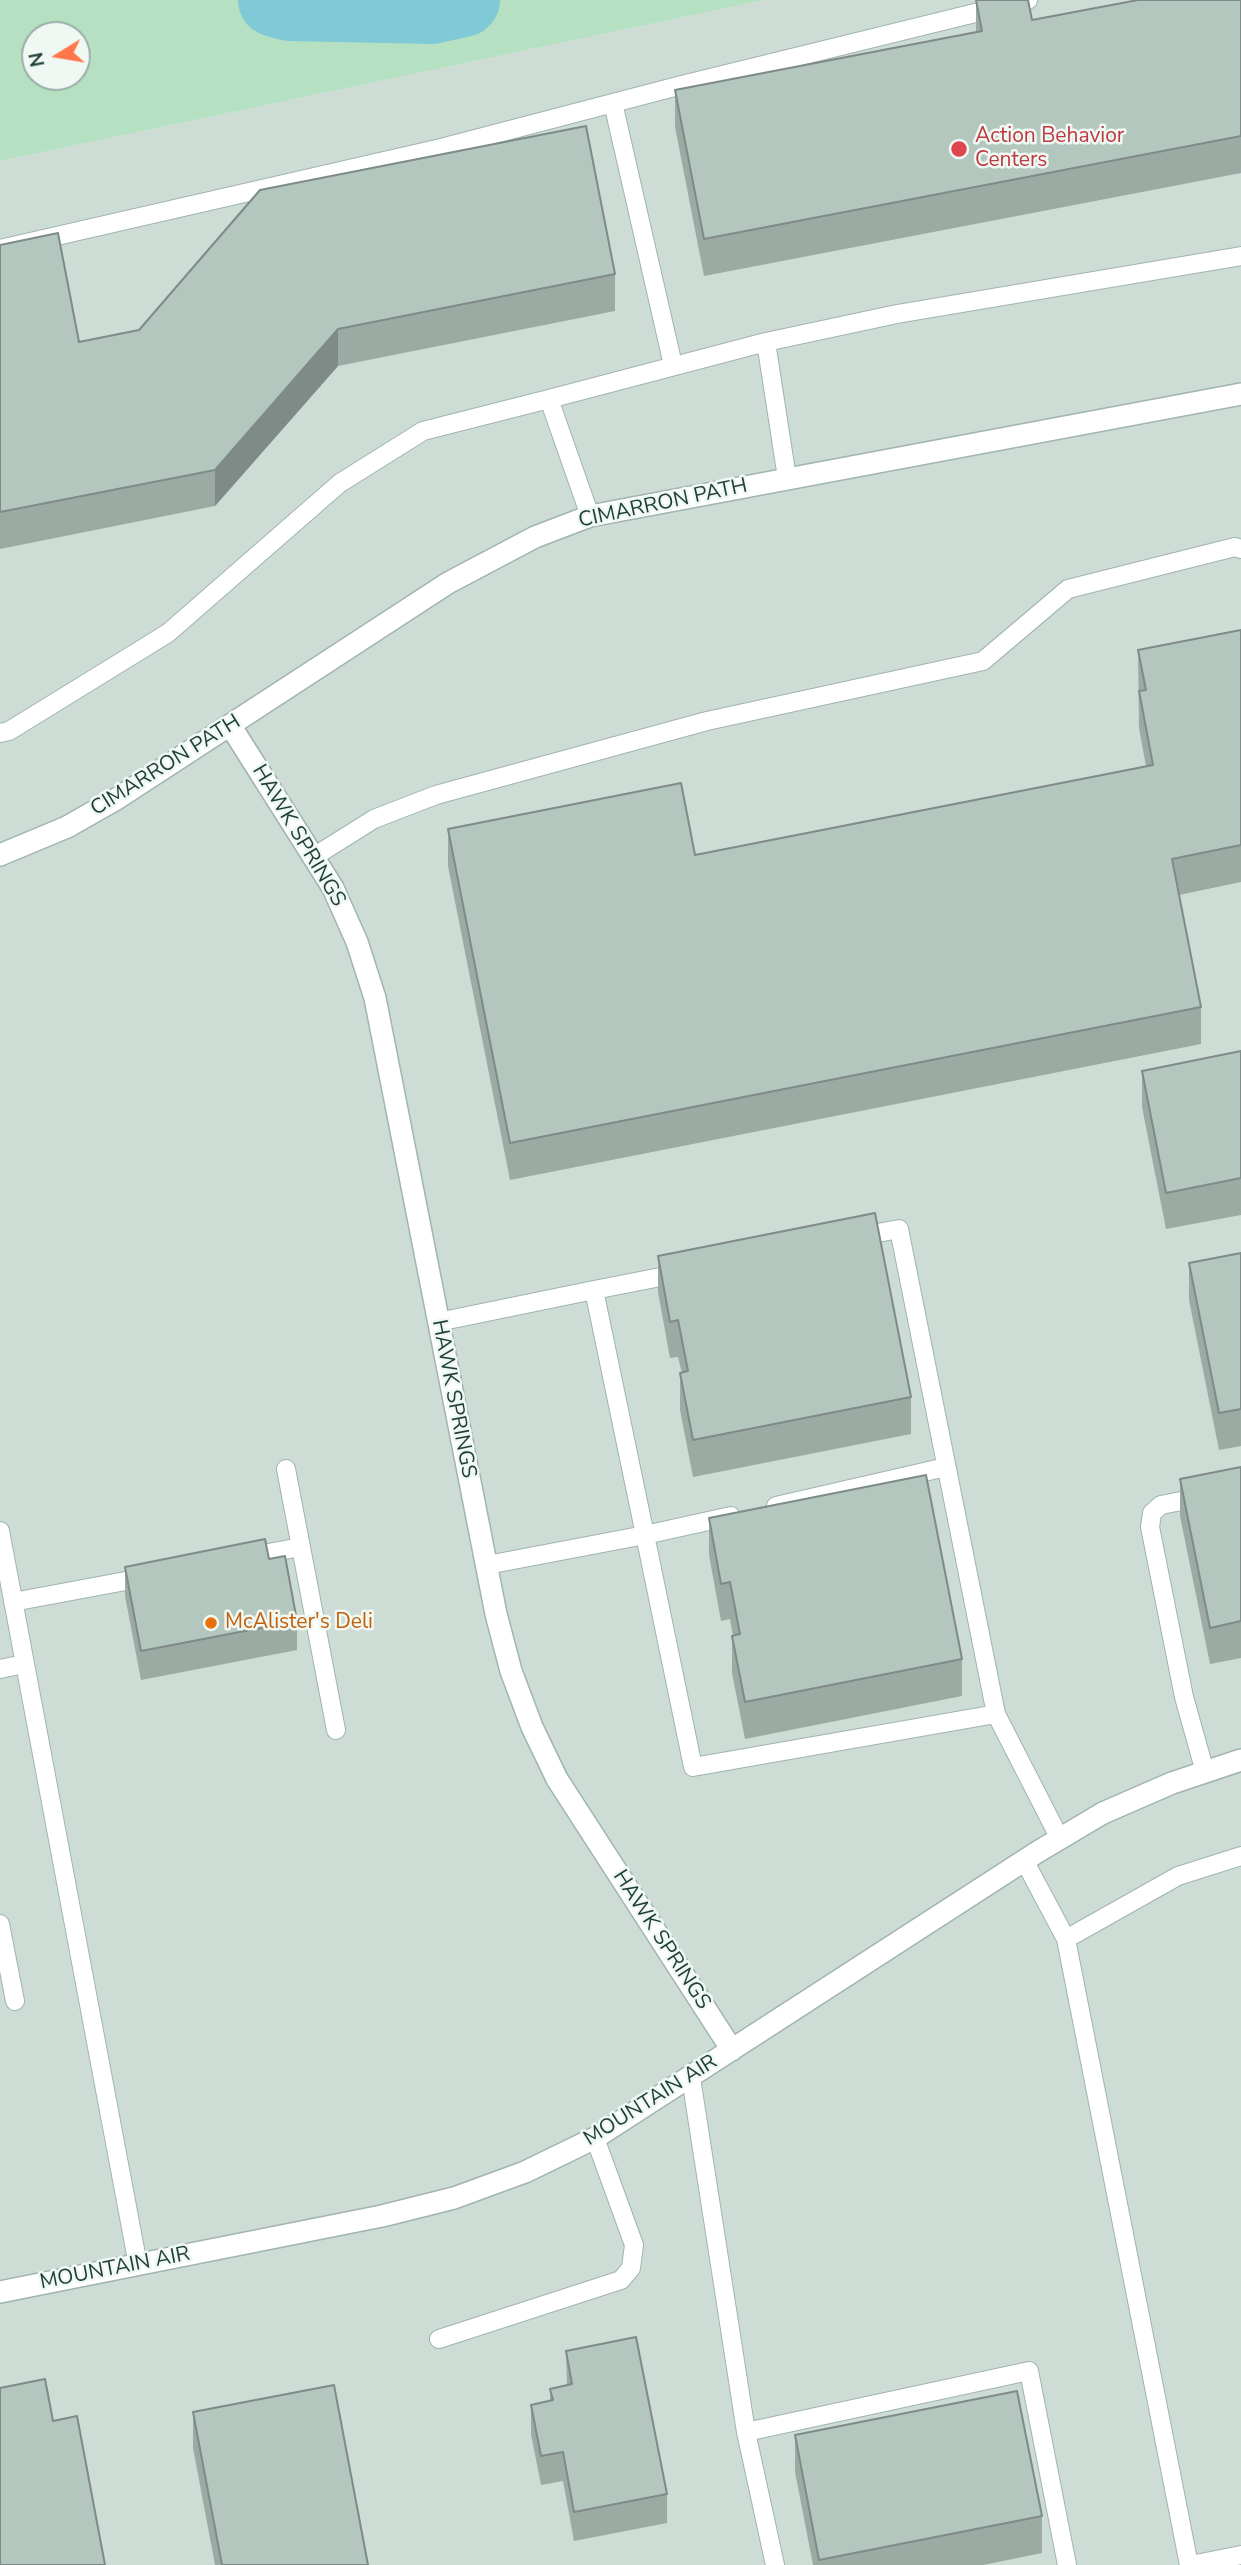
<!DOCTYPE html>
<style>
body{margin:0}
#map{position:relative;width:1241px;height:2565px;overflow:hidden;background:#dfece6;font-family:"Nunito Sans",sans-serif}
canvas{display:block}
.north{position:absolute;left:21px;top:21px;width:70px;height:70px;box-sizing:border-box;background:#f0f8f4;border:2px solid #9caea8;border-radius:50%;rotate:259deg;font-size:19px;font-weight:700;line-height:28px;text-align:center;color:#1e3e36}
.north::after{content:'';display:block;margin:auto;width:24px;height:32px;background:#ff774a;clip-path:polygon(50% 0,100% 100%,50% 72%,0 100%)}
</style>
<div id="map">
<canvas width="1241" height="2565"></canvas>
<div class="north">N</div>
</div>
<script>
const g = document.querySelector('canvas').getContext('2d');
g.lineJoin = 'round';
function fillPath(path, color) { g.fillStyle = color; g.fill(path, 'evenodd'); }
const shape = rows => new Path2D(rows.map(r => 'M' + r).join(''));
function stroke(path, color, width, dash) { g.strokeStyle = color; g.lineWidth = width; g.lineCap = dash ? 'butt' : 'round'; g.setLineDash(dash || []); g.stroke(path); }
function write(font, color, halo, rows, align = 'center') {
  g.font = font + ' "Nunito Sans",sans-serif'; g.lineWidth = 5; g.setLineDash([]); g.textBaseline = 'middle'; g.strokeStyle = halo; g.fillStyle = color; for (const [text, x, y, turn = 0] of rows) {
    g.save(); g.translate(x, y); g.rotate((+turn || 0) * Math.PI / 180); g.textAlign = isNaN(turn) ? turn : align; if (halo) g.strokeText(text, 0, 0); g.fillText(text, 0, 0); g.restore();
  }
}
const built = shape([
 [764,0,1241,0,1241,2565,0,2565,0,161]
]);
const green = shape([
 [0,0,764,0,0,161],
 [35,35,77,35,77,77,35,77]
]);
const river = shape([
 [275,0,289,4,432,7,463,0]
]);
const service = shape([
 [613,103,673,365],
 [0,249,441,148,682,85,1028,0],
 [787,478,766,342,897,314,1241,256],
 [590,516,549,399,766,342],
 [0,733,9,731,168,633,340,483,423,431,549,399],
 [315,856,374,819,436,795,707,721,983,661,1068,589,1235,547,1241,549],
 [856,1237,899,1229,996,1714],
 [681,1273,594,1290,645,1535,731,1516],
 [438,1322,594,1290],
 [286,1469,336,1730],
 [776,1506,946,1467],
 [0,1531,138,2265],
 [246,1557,301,1547],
 [487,1565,645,1535,693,1767,996,1714,1060,1839],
 [13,1602,147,1577],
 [0,1669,24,1664],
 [1205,1772,1184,1697,1150,1527,1152,1513,1161,1505,1241,1489],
 [1024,1860,1066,1939,1189,2565],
 [0,1924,15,2001],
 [1066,1939,1178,1876,1241,1856],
 [691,2078,746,2432,775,2565],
 [439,2339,621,2280,631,2268,634,2245,595,2138],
 [746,2432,1029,2371,1067,2565],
 [1191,2565,1241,2555]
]);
const minor = shape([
 [230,725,333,888,357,942,375,998,496,1614,511,1671,532,1727,557,1779,732,2050],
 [0,855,67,827,118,798,448,583,535,537,590,516,1241,394],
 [0,2292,382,2216,454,2198,525,2172,595,2138,1039,1851,1103,1813,1172,1783,1241,1760]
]);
const wall = shape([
 [976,0,1032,20,1241,0,1241,173,704,276,675,127,675,90,976,32],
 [0,245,79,342,615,274,615,311,338,366,215,506,0,549],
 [1241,630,1241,882,1179,895,1201,1007,1201,1044,510,1180,448,866,448,829,695,855,1146,766,1139,728,1138,650],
 [1241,1051,1241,1215,1166,1229,1142,1107,1142,1071],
 [1241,1253,1241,1446,1219,1450,1189,1300,1189,1263],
 [658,1256,911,1397,911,1434,693,1477,680,1410,680,1373,682,1373,678,1357,670,1358,658,1292],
 [1241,1467,1241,1658,1210,1664,1180,1516,1180,1479],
 [709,1518,962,1659,962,1696,745,1739,732,1673,732,1636,733,1636,730,1619,721,1621,709,1555],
 [269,1559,297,1621,297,1650,141,1680,125,1596,125,1567],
 [566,2351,667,2494,667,2523,574,2541,563,2481,541,2485,531,2434,531,2405,550,2401,550,2389,567,2385],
 [193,2412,368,2565,215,2565,193,2448],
 [795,2435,1042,2516,1042,2553,983,2565,813,2565,795,2472]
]);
const shadedWall = shape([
 [338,329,338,366,215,506,215,470]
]);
const building = shape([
 [976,0,1028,0,1032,20,1138,0,1241,0,1241,136,704,239,675,90,982,31,976,0],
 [586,126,615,274,338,329,215,470,0,512,0,245,58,233,79,342,139,330,260,190,586,126],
 [1241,630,1241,845,1172,859,1201,1007,510,1143,448,829,681,783,695,855,1153,765,1139,691,1146,690,1138,650,1241,630],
 [1241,1051,1241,1178,1166,1193,1142,1071,1241,1051],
 [875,1213,911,1397,693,1440,680,1373,688,1371,678,1320,670,1322,658,1256,875,1213],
 [1241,1253,1241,1409,1219,1413,1189,1263,1241,1253],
 [1241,1467,1241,1621,1210,1628,1180,1479,1241,1467],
 [926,1475,962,1659,745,1702,732,1636,740,1634,730,1582,721,1584,709,1518,926,1475],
 [265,1539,269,1559,285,1556,297,1621,141,1651,125,1567,265,1539],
 [636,2337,667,2494,574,2512,563,2452,541,2456,531,2405,553,2400,550,2389,572,2384,566,2351,636,2337],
 [45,2379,53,2421,77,2416,105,2565,0,2565,0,2388,45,2379],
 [334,2385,368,2565,222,2565,193,2412,334,2385],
 [1017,2391,1042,2516,819,2560,795,2435,1017,2391]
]);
const markers = [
 [959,149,9,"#e0444e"],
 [211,1623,7,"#e8710a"]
];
const healthNames = [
 ["Action Behavior",975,137],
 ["Centers",975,161]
];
const streetNames = [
 ["CIMARRON PATH",663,504,-12],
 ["CIMARRON PATH",166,766,-32],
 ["HAWK SPRINGS",298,836,59],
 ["HAWK SPRINGS",453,1399,79],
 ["HAWK SPRINGS",661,1940,57],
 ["MOUNTAIN AIR",651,2101,-32],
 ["MOUNTAIN AIR",115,2269,-11]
];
const foodNames = [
 ["McAlister's Deli",225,1623]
];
fillPath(built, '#cddcd5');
fillPath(green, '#b5e0c1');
stroke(river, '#80cad8', 74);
stroke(service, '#a1b4ae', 20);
stroke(minor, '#a1b4ae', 24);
stroke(service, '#fff', 18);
stroke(minor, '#fff', 21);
fillPath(wall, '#9baba4');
fillPath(shadedWall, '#7e8b86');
fillPath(building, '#b4c7bf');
stroke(building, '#7e8b86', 2);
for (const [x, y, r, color] of markers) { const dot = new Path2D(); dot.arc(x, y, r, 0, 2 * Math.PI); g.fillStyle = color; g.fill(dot); stroke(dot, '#f0f8f4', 2.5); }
write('21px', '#be3a42', '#f0f8f4', healthNames, 'left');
write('21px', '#1e3e36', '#f0f8f4', streetNames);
write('21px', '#c56008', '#f0f8f4', foodNames, 'left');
</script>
